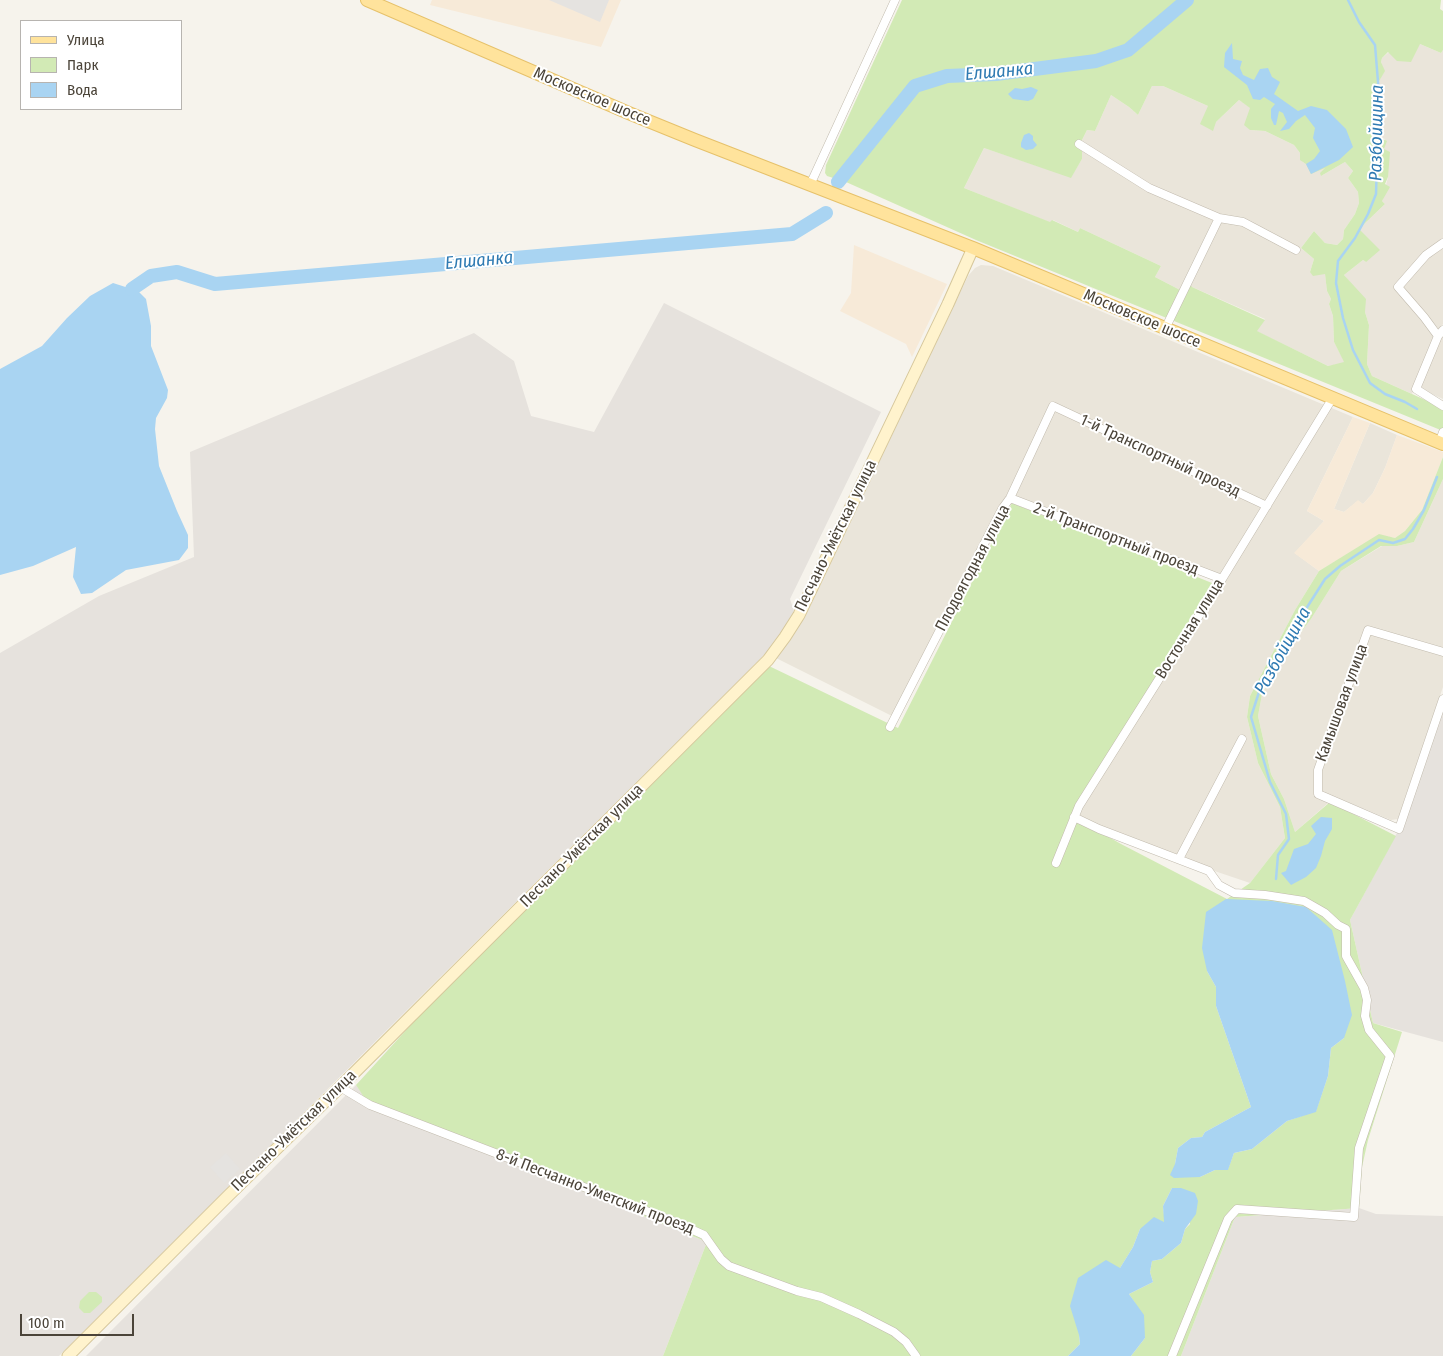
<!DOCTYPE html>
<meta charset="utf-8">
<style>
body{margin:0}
#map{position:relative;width:1443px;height:1356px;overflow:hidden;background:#f6f3ec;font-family:"Fira Sans Condensed",sans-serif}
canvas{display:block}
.legend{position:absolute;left:20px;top:20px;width:162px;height:90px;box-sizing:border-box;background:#fff;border:1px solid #b7b4b0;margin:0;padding:6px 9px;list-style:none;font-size:15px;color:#4b4439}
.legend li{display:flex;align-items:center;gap:10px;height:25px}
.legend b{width:25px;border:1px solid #b7b4b0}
.scale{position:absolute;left:20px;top:1314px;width:114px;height:22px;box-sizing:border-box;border:2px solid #4b4439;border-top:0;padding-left:6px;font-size:15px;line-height:18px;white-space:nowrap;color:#4b4439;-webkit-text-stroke:4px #fff;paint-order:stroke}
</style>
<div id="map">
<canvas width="1443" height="1356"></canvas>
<ul class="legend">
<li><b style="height:6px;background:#ffe39c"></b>Улица</li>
<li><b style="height:14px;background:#d2eab5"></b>Парк</li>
<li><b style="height:14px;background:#a9d4f2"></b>Вода</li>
</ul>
<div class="scale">100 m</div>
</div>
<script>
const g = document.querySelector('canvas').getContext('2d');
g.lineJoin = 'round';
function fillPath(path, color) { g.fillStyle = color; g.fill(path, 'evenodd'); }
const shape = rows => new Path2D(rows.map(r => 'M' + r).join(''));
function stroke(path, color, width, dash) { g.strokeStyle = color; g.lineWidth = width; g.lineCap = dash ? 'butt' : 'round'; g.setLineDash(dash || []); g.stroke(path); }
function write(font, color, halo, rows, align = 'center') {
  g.font = font + ' "Fira Sans Condensed",sans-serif'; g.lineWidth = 4; g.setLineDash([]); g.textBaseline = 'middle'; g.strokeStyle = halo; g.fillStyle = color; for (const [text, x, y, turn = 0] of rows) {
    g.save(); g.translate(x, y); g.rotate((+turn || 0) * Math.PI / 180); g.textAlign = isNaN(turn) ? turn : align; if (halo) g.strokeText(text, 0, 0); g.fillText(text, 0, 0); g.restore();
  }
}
const residential = shape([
 [1420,44,1441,53,1443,50,1443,241,1410,270,1395,285,1395,290,1423,318,1434,337,1432,348,1412,394,1372,376,1367,364,1369,325,1365,312,1365,302,1344,275,1363,260,1366,262,1359,229,1385,204,1382,201,1388,177,1384,149,1385,139,1379,137,1380,125,1375,103,1378,98,1378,83,1384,71,1381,62,1382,58,1389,52],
 [1152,86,1163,86,1208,106,1216,122,1239,100,1251,108,1250,130,1265,131,1294,145,1300,153,1303,162,1327,167,1321,176,1345,162,1353,171,1348,178,1358,192,1359,203,1355,214,1344,230,1343,239,1337,245,1325,243,1314,231,1301,248,1314,259,1310,272,1325,273,1327,291,1331,299,1329,304,1333,316,1334,342,1345,363,1328,366,1256,331,1265,319,1192,287,1182,291,1155,277,1161,266,1080,228,1078,232,1053,220,1051,223,964,188,984,148,1071,177,1082,159,1082,140,1087,130,1095,131,1111,95,1129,107,1138,115],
 [1443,245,1443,324,1440,328,1438,328,1402,288,1427,258],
 [981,265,993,266,1353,417,1307,511,1324,521,1295,553,1319,571,1295,610,1250,696,1247,717,1258,763,1280,807,1285,838,1250,883,1179,859,1072,816,1221,580,1010,498,896,718,776,658,805,617,968,276,975,268],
 [1443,334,1443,399,1421,389,1421,387],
 [1370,423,1397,435,1385,468,1373,493,1363,504,1358,501,1344,512,1334,509],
 [1443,479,1443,687,1398,819,1391,820,1335,797,1295,832,1284,799,1271,774,1258,716,1262,694,1283,656,1311,619,1341,571,1382,546,1397,546,1414,542]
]);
const commercial = shape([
 [432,0,621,0,601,47,430,5],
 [854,245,947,284,912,357,906,344,840,311,851,293],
 [1353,417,1370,423,1334,509,1344,512,1358,500,1363,504,1373,493,1385,468,1397,435,1443,452,1443,457,1422,510,1405,531,1395,538,1379,535,1319,571,1294,553,1324,521,1307,511]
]);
const industrial = shape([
 [664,303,881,412,790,599,794,611,781,634,768,651,721,698,59,1356,0,1356,0,653,99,596,194,557,190,452,474,333,514,361,531,416,594,432],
 [1443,699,1443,1042,1373,1023,1350,920,1399,829],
 [356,1085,372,1108,565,1184,707,1242,663,1356,86,1356],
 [1359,1208,1376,1214,1443,1216,1443,1356,1181,1356,1235,1217]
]);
const green = shape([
 [902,0,1441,0,1440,9,1443,11,1443,50,1441,53,1420,44,1411,62,1397,61,1388,52,1382,58,1381,62,1385,71,1378,83,1378,98,1375,103,1380,125,1379,137,1387,141,1384,149,1390,152,1388,177,1385,184,1390,187,1382,201,1385,204,1359,229,1380,250,1366,262,1363,260,1344,275,1366,299,1365,312,1369,325,1367,364,1372,376,1443,408,1443,431,976,240,846,182,827,176,825,173,826,165],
 [1152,86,1163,86,1208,106,1200,124,1213,131,1216,122,1239,100,1250,108,1244,125,1250,130,1265,131,1294,145,1300,153,1300,160,1306,164,1311,174,1325,168,1320,173,1321,176,1345,162,1353,171,1348,178,1358,192,1359,203,1355,214,1344,230,1343,239,1337,245,1325,243,1314,231,1301,248,1314,259,1310,272,1313,276,1325,274,1327,291,1331,299,1329,304,1333,316,1334,342,1344,362,1328,366,1257,331,1265,320,1192,287,1187,280,1182,291,1155,277,1161,266,1080,228,1078,232,1052,220,1050,222,964,188,984,148,1071,178,1082,159,1082,140,1087,130,1095,131,1111,95,1129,107,1138,115],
 [1443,457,1443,479,1414,542,1397,546,1381,546,1341,571,1311,619,1283,656,1262,694,1258,716,1271,774,1284,799,1295,832,1330,802,1396,836,1350,920,1373,1023,1402,1032,1368,1140,1362,1167,1359,1208,1235,1217,1181,1356,1131,1356,1145,1338,1135,1303,1129,1294,1153,1282,1150,1272,1152,1261,1162,1259,1181,1243,1185,1229,1190,1224,1181,1188,1172,1188,1163,1206,1165,1223,1140,1229,1133,1247,1079,1335,1080,1344,1068,1356,663,1356,707,1242,565,1184,371,1108,356,1085,440,993,769,666,898,728,1012,503,1212,583,1072,816,1121,844,1227,899,1250,883,1285,838,1280,807,1258,763,1247,717,1250,696,1295,610,1319,571,1379,534,1395,538,1405,531,1422,510],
 [1207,971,1344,1038,1331,1048,1328,1076,1316,1111,1287,1121,1252,1149,1234,1153,1228,1169,1215,1170,1200,1177,1175,1164,1178,1148,1191,1138,1202,1137,1205,1132,1251,1107,1216,1006,1216,987],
 [89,1292,96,1292,102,1297,102,1302,90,1313,84,1313,79,1308,80,1301]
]);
const parking = shape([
 [549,0,609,0,600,22],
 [226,1153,240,1169,224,1183,210,1167]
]);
const water = shape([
 [1232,43,1233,59,1242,61,1240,68,1243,75,1254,80,1260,69,1268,68,1272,77,1280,82,1274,94,1298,111,1311,106,1327,110,1346,129,1353,147,1339,160,1311,174,1306,164,1314,159,1320,151,1313,138,1315,128,1305,115,1296,121,1289,129,1280,131,1287,122,1283,113,1279,111,1276,125,1274,125,1271,118,1271,109,1275,104,1264,97,1260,100,1253,99,1247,85,1224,67,1225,53],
 [1031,87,1038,90,1033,99,1028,101,1013,99,1008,94,1015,88,1022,89],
 [1029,133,1033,136,1033,140,1037,145,1033,149,1026,150,1021,147,1021,143,1024,135],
 [113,283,138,291,146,299,151,326,151,346,168,390,167,398,156,418,155,429,159,466,177,511,188,535,188,548,179,560,126,570,92,593,81,594,73,577,76,547,33,566,0,575,0,369,42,346,67,318,90,296],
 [1321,817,1332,818,1332,829,1325,841,1321,856,1316,868,1306,877,1291,885,1281,873,1286,871,1294,849,1308,844,1316,834,1311,826],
 [1226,899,1272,901,1306,907,1332,930,1345,981,1352,1015,1344,1038,1331,1048,1328,1076,1316,1112,1287,1121,1252,1149,1234,1153,1228,1170,1215,1170,1200,1177,1174,1178,1170,1175,1175,1164,1178,1148,1191,1138,1202,1137,1205,1132,1251,1107,1216,1006,1216,987,1207,971,1202,948,1206,912],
 [1172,1188,1181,1188,1195,1193,1198,1201,1196,1214,1185,1229,1181,1243,1162,1259,1152,1261,1150,1272,1153,1282,1129,1294,1144,1315,1145,1338,1131,1356,1068,1356,1080,1344,1079,1335,1070,1306,1078,1278,1106,1260,1120,1268,1133,1247,1140,1229,1154,1217,1164,1222,1163,1206]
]);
const stream = shape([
 [1348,0,1359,22,1375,45,1379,94,1376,194,1368,214,1355,238,1338,261,1336,283,1343,318,1353,350,1370,383,1385,394,1405,402,1417,409],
 [1276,879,1278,855,1289,839,1286,814,1270,782,1251,717,1259,692,1278,653,1325,579,1340,566,1379,540,1393,543,1405,539,1413,529,1424,510,1437,477]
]);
const river = shape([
 [838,182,915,86,947,76,996,74,1096,61,1128,50,1187,0],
 [132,289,151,276,177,272,215,284,792,234,826,213]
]);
const minor = shape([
 [1079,144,1149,188,1219,218,1243,222,1296,250],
 [810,185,895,0],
 [1165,329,1219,218],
 [1443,330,1438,336,1416,389,1443,406],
 [1438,336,1424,317,1398,287,1426,255,1443,243],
 [1439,443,1443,432],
 [1010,498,1222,579],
 [1443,652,1368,630,1318,770,1318,794,1399,829,1443,699],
 [890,727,1002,509,1010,498,1053,406,1267,506],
 [1074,817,1099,829,1209,871,1219,885,1234,893,1265,895,1304,901,1325,913,1338,925,1346,929,1346,956,1364,988,1367,1000,1365,1016,1369,1030,1390,1056,1359,1148,1354,1217,1237,1209,1228,1219,1172,1356],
 [1179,859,1242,739],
 [1056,863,1079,806,1222,579,1332,399],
 [340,1087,370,1105,675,1222,704,1235,721,1259,729,1266,797,1291,821,1297,859,1314,894,1332,906,1342,916,1356]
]);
const secondary = shape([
 [68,1356,229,1195,340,1087,768,660,785,637,799,615,948,304,973,248]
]);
const primary = shape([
 [367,0,631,114,695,140,973,248,1443,444]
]);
const streetNames = [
 ["Московское шоссе",592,97,23],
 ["Московское шоссе",1142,319,23],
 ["1-й Транспортный проезд",1160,456,25],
 ["Песчано-Умётская улица",836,536,-64],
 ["2-й Транспортный проезд",1116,539,21],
 ["Плодоягодная улица",973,568,-62],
 ["Восточная улица",1190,629,-58],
 ["Камышовая улица",1342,703,-70],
 ["Песчано-Умётская улица",582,846,-45],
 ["Песчано-Умётская улица",294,1131,-44],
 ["8-й Песчанно-Уметский проезд",595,1192,21]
];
const waterNames = [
 ["Елшанка",999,72,-5],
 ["Разбойщина",1377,133,-89],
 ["Елшанка",479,261,-5],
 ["Разбойщина",1283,651,-61]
];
fillPath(residential, '#eae5da');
fillPath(commercial, '#f7ead8');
fillPath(industrial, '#e6e2dd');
fillPath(green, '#d2eab5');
fillPath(parking, '#e5e3e0');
fillPath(water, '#a9d4f2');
stroke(stream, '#a9d4f2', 2.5);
stroke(river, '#a9d4f2', 14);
stroke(minor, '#c2bbae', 9);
stroke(secondary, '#d6c79b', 13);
stroke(primary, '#e6c16a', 14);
stroke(minor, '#fff', 8);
stroke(secondary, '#fff3cd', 11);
stroke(primary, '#ffe39c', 12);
write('16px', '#4b4439', '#fff', streetNames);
write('italic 18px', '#2e7ab2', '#fff', waterNames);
</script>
